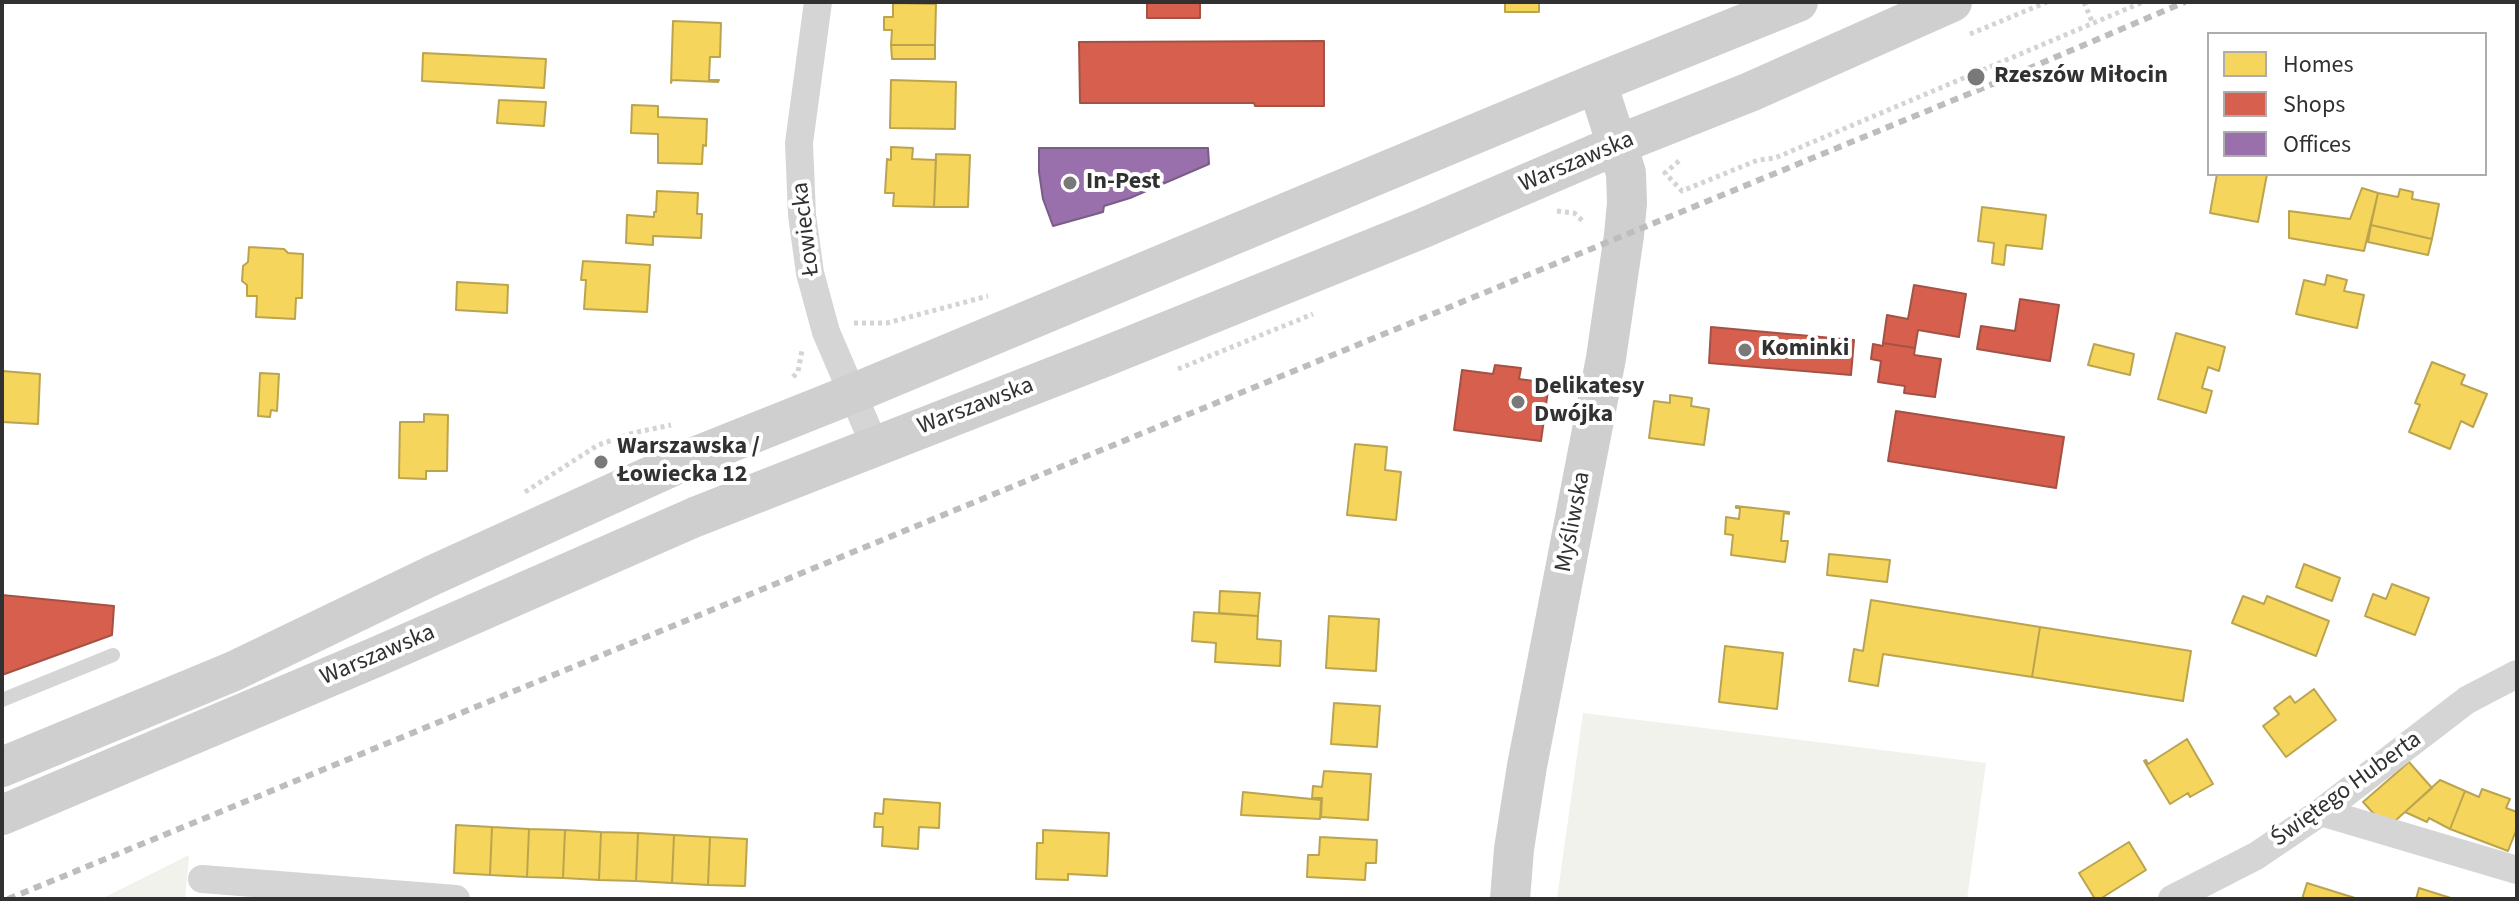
<!DOCTYPE html>
<meta charset="utf-8">
<style>
body{margin:0}
#map{position:relative;width:2519px;height:901px;overflow:hidden;background:#fff;font-family:"Source Sans 3",sans-serif}
canvas{display:block}
.frame{position:absolute;inset:0;border:4px solid #313131;pointer-events:none}
.legend{position:absolute;left:2207px;top:32px;width:280px;height:144px;box-sizing:border-box;background:#fff;border:2px solid #adadad;margin:0;padding:10px 14px;list-style:none;font-size:24px;color:#313131}
.legend li{display:flex;align-items:center;gap:16px;height:40px}
.legend b{width:40px;border:2px solid #adadad}
</style>
<div id="map">
<canvas width="2519" height="901"></canvas>
<div class="frame"></div>
<ul class="legend">
<li><b style="height:22px;background:#f6d55c"></b>Homes</li>
<li><b style="height:22px;background:#d6604d"></b>Shops</li>
<li><b style="height:22px;background:#9970ab"></b>Offices</li>
</ul>
</div>
<script>
const g = document.querySelector('canvas').getContext('2d');
g.lineJoin = 'round';
function fillPath(path, color) { g.fillStyle = color; g.fill(path, 'evenodd'); }
const shape = rows => new Path2D(rows.map(r => 'M' + r).join(''));
function stroke(path, color, width, dash) { g.strokeStyle = color; g.lineWidth = width; g.lineCap = dash ? 'butt' : 'round'; g.setLineDash(dash || []); g.stroke(path); }
function write(font, color, halo, rows, align = 'center') {
  g.font = font + ' "Source Sans 3",sans-serif'; g.lineWidth = 8; g.setLineDash([]); g.textBaseline = 'middle'; g.strokeStyle = halo; g.fillStyle = color; for (const [text, x, y, turn = 0] of rows) {
    g.save(); g.translate(x, y); g.rotate((+turn || 0) * Math.PI / 180); g.textAlign = isNaN(turn) ? turn : align; if (halo) g.strokeText(text, 0, 0); g.fillText(text, 0, 0); g.restore();
  }
}
const green = shape([
 [1583,713,1986,763,1967,899,1557,899],
 [189,855,185,899,101,899]
]);
const homes = shape([
 [1505,2,1539,2,1539,12,1505,12,1505,2],
 [893,3,936,4,935,45,891,45,892,30,884,30,884,17,893,17,893,3],
 [673,21,721,23,720,57,710,57,709,80,719,80,718,82,672,80,671,83,673,21],
 [891,45,935,45,935,59,892,59,891,45],
 [423,53,546,59,544,88,422,81,423,53],
 [891,80,956,82,955,129,890,128,891,80],
 [499,100,546,102,544,126,497,123,499,100],
 [632,105,658,106,658,117,707,119,706,146,703,145,702,164,658,163,658,134,631,133,632,105],
 [891,147,913,148,912,159,936,160,934,207,893,206,894,193,885,193,887,159,891,160,891,147],
 [936,154,970,155,968,207,934,207,936,154],
 [2217,174,2267,174,2258,222,2210,213,2217,174],
 [2362,188,2378,193,2364,251,2289,238,2289,211,2350,219,2362,188],
 [2400,189,2413,192,2412,199,2439,204,2432,239,2371,225,2378,193,2398,197,2400,189],
 [657,191,698,193,697,214,702,214,701,238,653,236,653,245,626,243,627,215,654,217,654,212,656,212,657,191],
 [1982,207,2046,215,2042,249,2006,245,2004,265,1992,263,1994,243,1978,241,1982,207],
 [2371,225,2432,239,2428,255,2368,242,2371,225],
 [249,247,284,249,288,253,303,254,302,298,296,298,295,319,256,317,257,296,247,296,247,285,242,281,243,266,248,262,249,247],
 [583,261,650,265,647,312,584,309,586,280,581,280,583,261],
 [2327,275,2347,280,2344,291,2364,295,2357,328,2296,314,2304,280,2325,285,2327,275],
 [457,282,508,285,507,313,456,310,457,282],
 [2176,333,2225,347,2219,371,2208,367,2202,388,2212,391,2206,413,2158,399,2176,333],
 [2094,344,2134,354,2130,375,2088,365,2094,344],
 [2432,362,2465,375,2461,384,2487,394,2473,427,2461,421,2450,449,2409,432,2420,405,2415,403,2432,362],
 [2,371,40,374,38,424,2,422,2,371],
 [260,373,279,374,277,411,271,410,270,417,258,416,260,373],
 [1670,395,1692,398,1691,406,1709,409,1704,445,1649,438,1654,401,1670,403,1670,395],
 [424,414,448,415,447,471,426,471,426,479,399,478,400,422,424,422,424,414],
 [1355,444,1387,447,1385,470,1401,472,1396,520,1347,515,1355,444],
 [1736,506,1789,512,1789,514,1784,513,1781,541,1788,541,1785,562,1731,555,1733,535,1725,534,1726,517,1739,519,1740,508,1736,508,1736,506],
 [1829,554,1890,560,1887,582,1827,575,1829,554],
 [2304,564,2340,578,2332,601,2296,587,2304,564],
 [2392,584,2429,598,2415,635,2365,616,2373,594,2386,599,2392,584],
 [1220,591,1260,593,1258,616,1219,613,1220,591],
 [2243,596,2264,604,2267,596,2329,621,2316,656,2232,623,2243,596],
 [1871,600,2040,627,2032,677,1883,654,1878,686,1849,681,1854,649,1863,651,1871,600],
 [1194,612,1258,616,1257,639,1281,641,1280,666,1215,662,1216,643,1192,641,1194,612],
 [1329,616,1379,619,1376,671,1326,668,1329,616],
 [2040,627,2191,651,2183,701,2032,677,2040,627],
 [1725,646,1783,653,1777,709,1719,702,1725,646],
 [2314,689,2336,720,2286,757,2263,726,2279,714,2274,708,2290,696,2295,703,2314,689],
 [1334,703,1380,706,1377,747,1331,744,1334,703],
 [2187,739,2213,784,2190,797,2188,793,2170,804,2144,761,2146,760,2148,764,2187,739],
 [2409,762,2432,788,2387,828,2363,802,2409,762],
 [1324,771,1371,774,1368,820,1321,817,1322,798,1312,798,1313,786,1322,787,1324,771],
 [2440,780,2465,791,2450,829,2429,818,2427,822,2405,812,2440,780],
 [2482,789,2510,799,2506,808,2517,812,2517,828,2508,851,2450,829,2465,791,2479,797,2482,789],
 [1243,792,1321,800,1320,819,1241,815,1243,792],
 [884,799,940,803,939,828,919,827,918,849,882,846,883,827,874,827,875,813,883,814,884,799],
 [456,825,492,827,490,875,454,873,456,825],
 [492,827,529,829,527,877,490,875,492,827],
 [529,829,565,830,563,878,527,877,529,829],
 [565,830,601,832,599,880,563,878,565,830],
 [1043,830,1109,833,1107,876,1068,874,1068,880,1036,879,1037,843,1043,843,1043,830],
 [601,832,638,833,636,881,599,880,601,832],
 [638,833,674,835,672,883,636,881,638,833],
 [674,835,710,837,708,885,672,883,674,835],
 [710,837,747,839,745,886,708,885,710,837],
 [1320,837,1377,840,1376,863,1366,863,1365,880,1307,877,1308,855,1319,855,1320,837],
 [2129,842,2146,870,2100,899,2095,899,2079,873,2129,842],
 [2307,883,2355,898,2355,899,2302,899,2307,883],
 [2419,888,2454,899,2416,899,2419,888]
]);
const shops = shape([
 [1147,2,1200,2,1200,18,1147,18,1147,2],
 [1324,41,1324,106,1255,106,1254,103,1080,103,1079,42,1324,41],
 [1914,285,1966,294,1959,337,1918,330,1915,348,1883,343,1887,315,1908,319,1914,285],
 [2020,299,2059,305,2050,361,1977,349,1981,326,2015,331,2020,299],
 [1711,327,1854,340,1851,375,1709,363,1711,327],
 [1883,343,1915,348,1914,355,1941,359,1935,397,1904,393,1905,386,1878,382,1881,361,1871,359,1873,344,1883,346,1883,343],
 [1495,365,1521,368,1519,379,1549,383,1541,441,1454,430,1462,370,1493,374,1495,365],
 [1896,411,2064,437,2056,488,1888,461,1896,411],
 [2,595,114,606,112,635,2,675,2,595]
]);
const offices = shape([
 [1039,148,1208,148,1209,164,1130,198,1104,206,1103,212,1053,226,1043,199,1039,172,1039,148]
]);
const path = shape([
 [2084,2,2093,24],
 [1970,34,2047,2],
 [1679,161,1665,173,1682,191,1758,160,1775,158,2143,2],
 [1557,211,1574,213,1584,222],
 [854,323,887,323,988,296],
 [1178,369,1313,314],
 [793,377,798,372,802,350],
 [525,492,598,445,633,433,671,425]
]);
const lane = shape([
 [2,700,113,655]
]);
const street = shape([
 [818,2,799,143,802,215,810,273,826,332,875,446],
 [2321,812,2517,870],
 [202,879,456,899],
 [2172,899,2256,856,2321,812,2467,700,2517,674]
]);
const secondary = shape([
 [2,767,234,671,431,576,684,461,852,394,1597,83,1798,2],
 [2,815,376,657,695,517,1099,359,1421,229,1619,144,1750,92,1952,2],
 [1510,899,1514,849,1527,766,1606,358,1624,235,1627,203,1626,173,1597,83]
]);
const rail = shape([
 [8,899,1983,88,2185,2]
]);
const markers = [
 [1976,77,10,"#797979"],
 [1070,183,8,"#797979"],
 [1745,350,8,"#797979"],
 [1518,402,8,"#797979"],
 [601,462,8,"#797979"]
];
const poiNames = [
 ["Rzeszów Miłocin",1994,77],
 ["In-Pest",1086,183],
 ["Kominki",1761,350],
 ["Delikatesy",1534,388],
 ["Dwójka",1534,416],
 ["Warszawska /",617,448],
 ["Łowiecka 12",617,476]
];
const streetNames = [
 ["Warszawska",1577,163,-23],
 ["Łowiecka",807,229,-97],
 ["Warszawska",976,407,-21],
 ["Myśliwska",1574,522,-79],
 ["Warszawska",378,656,-23],
 ["Świętego Huberta",2347,790,-36]
];
fillPath(green, '#f0f2eb');
fillPath(homes, '#f6d55c');
stroke(homes, '#bba44f', 2);
fillPath(shops, '#d6604d');
stroke(shops, '#a45245', 2);
fillPath(offices, '#9970ab');
stroke(offices, '#7a5d86', 2);
stroke(path, '#d4d4d4', 5, [4, 4]);
stroke(lane, '#d5d5d5', 14);
stroke(street, '#d5d5d5', 28);
stroke(secondary, '#cfcfcf', 40);
stroke(rail, '#bdbdbd', 6, [8, 6]);
for (const [x, y, r, color] of markers) { const dot = new Path2D(); dot.arc(x, y, r, 0, 2 * Math.PI); g.fillStyle = color; g.fill(dot); stroke(dot, '#fff', 3); }
write('bold 24px', '#313131', '#fff', poiNames, 'left');
write('24px', '#313131', '#fff', streetNames);
</script>
